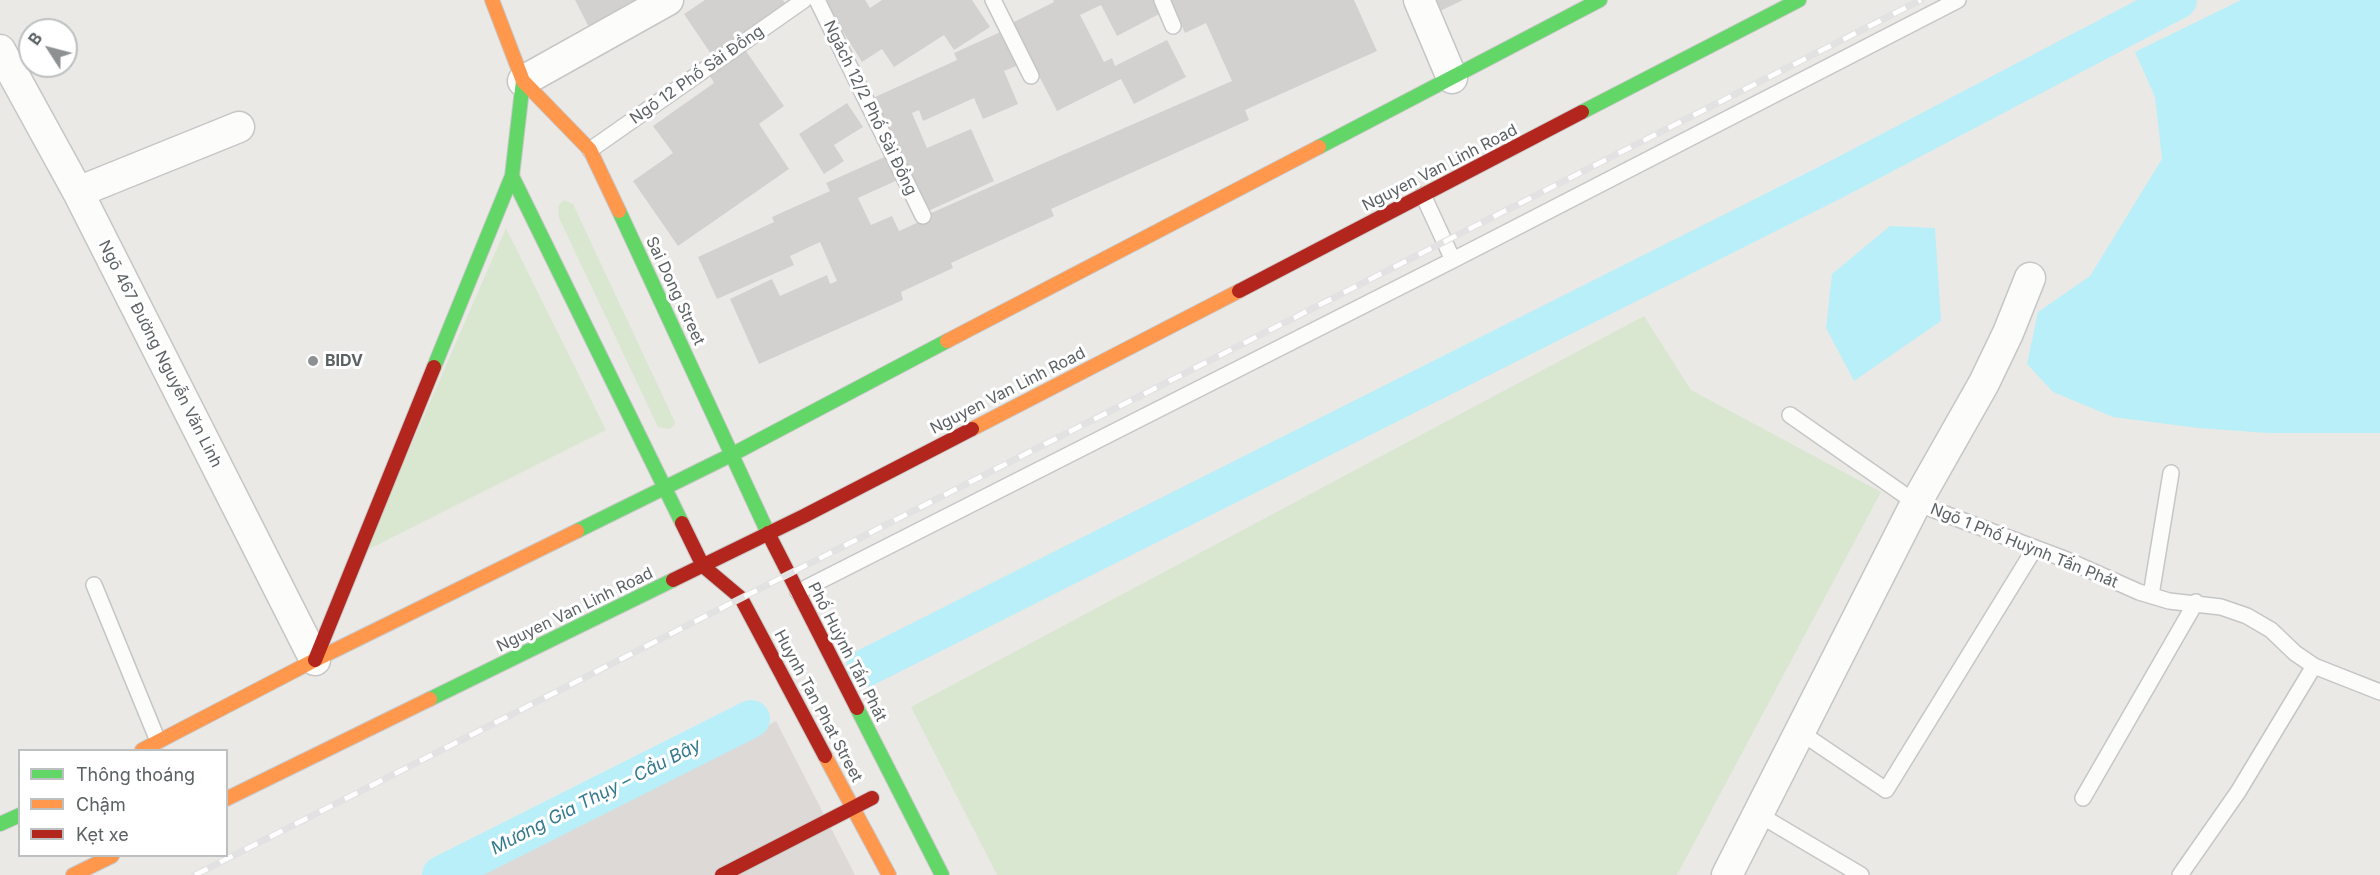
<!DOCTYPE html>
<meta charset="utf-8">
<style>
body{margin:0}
#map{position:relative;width:2380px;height:875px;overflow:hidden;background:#ebe9e6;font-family:Inter,sans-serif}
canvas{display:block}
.legend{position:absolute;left:18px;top:749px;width:210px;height:108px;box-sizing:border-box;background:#fff;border:2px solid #bdc0c1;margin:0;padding:8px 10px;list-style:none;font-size:18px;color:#5b6264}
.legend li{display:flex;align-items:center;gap:12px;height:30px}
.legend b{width:30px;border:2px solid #bdc0c1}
.north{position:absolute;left:18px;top:18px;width:60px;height:60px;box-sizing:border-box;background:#fff;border:2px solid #bdc0c1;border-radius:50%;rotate:306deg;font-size:16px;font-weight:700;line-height:24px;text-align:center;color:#5b6264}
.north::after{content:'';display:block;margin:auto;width:21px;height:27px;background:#8d9192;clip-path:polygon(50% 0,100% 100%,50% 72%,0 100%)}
</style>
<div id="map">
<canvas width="2380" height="875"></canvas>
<ul class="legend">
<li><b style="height:8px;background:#63d668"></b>Thông thoáng</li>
<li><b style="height:8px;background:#ff974d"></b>Chậm</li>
<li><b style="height:8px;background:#b3261e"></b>Kẹt xe</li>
</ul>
<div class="north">B</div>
</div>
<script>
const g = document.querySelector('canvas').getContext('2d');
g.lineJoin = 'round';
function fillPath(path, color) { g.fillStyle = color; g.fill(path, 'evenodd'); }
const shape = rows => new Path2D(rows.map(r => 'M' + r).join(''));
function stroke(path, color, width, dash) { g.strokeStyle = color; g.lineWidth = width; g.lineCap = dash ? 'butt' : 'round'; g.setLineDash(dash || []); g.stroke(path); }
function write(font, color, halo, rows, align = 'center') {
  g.font = font + ' Inter,sans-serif'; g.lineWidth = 6; g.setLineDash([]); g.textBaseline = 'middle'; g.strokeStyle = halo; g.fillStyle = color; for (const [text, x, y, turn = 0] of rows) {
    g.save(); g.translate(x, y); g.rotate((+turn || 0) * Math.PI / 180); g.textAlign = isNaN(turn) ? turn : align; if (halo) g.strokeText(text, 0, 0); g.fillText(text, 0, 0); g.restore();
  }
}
const industrial = shape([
 [776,721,855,875,474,875]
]);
const green = shape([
 [564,200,573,204,675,422,674,426,669,429,658,427,559,218,558,206],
 [506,228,606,430,365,551],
 [1644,316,1691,390,1881,492,1677,875,997,875,911,707]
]);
const water = shape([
 [2241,0,2380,0,2380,433,2268,433,2198,428,2113,417,2053,392,2027,364,2038,312,2090,276,2162,159,2155,97,2135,52],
 [1890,226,1935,228,1941,321,1854,381,1826,328,1832,274]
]);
const canal = shape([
 [865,668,1835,180,2178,0],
 [441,875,751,719]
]);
const building = shape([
 [575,0,666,0,594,37],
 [705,0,783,0,785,3,711,54,684,14],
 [823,0,865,0,870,8,882,0,972,0,990,27,954,50,944,35,894,67,882,49,862,62],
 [1053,0,1157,0,1163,12,1117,36,1101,5,1080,15,1104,62,1112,58,1115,66,1167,40,1186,77,1134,104,1121,79,1057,111,1012,23,1054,2],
 [1170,0,1354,0,1377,51,1245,110,1249,120,1051,209,1054,216,951,263,953,268,901,292,903,300,759,364,730,299,772,279,780,296,827,275,830,284,837,281,820,242,790,256,794,265,717,299,698,257,774,222,772,217,830,191,826,183,889,155,900,179,858,198,871,225,892,216,899,231,930,217,929,214,1051,160,1232,81,1206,23,1185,33],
 [1432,0,1463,0,1438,12],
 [1005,30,1021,64,1004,71,1018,104,983,119,974,98,923,121,919,110,912,113,927,148,971,129,994,181,926,212,875,97,957,60,954,53],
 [746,51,784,106,759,124,789,169,678,246,633,181,673,153,653,126,714,83,710,76],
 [847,103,863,127,834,145,844,161,824,174,799,134]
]);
const lane = shape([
 [817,0,923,216],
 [993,0,1031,76],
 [1162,0,1173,26],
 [590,150,804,0],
 [1423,195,1453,260],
 [1790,415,1916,503,2067,560,2139,592,2169,601,2221,607,2247,616,2271,630,2295,653,2314,666,2380,692],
 [94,585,158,741],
 [798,592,1453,260,1958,0],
 [2151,595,2171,473],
 [1800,732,1886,790,2035,548],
 [2083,798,2196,602],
 [1758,814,1861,875],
 [2180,875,2238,792,2314,666]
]);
const street = shape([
 [1419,0,1452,78],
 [0,50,78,192,315,660],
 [523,81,668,0],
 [78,192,239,127],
 [1727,875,1916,503,1984,383,2008,333,2030,278]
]);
const fast = shape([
 [523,81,512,176,682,523],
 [1582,112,1799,0],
 [1319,147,1600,0],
 [619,211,768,533],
 [434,367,512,176],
 [577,531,733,454,947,341],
 [430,699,673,580],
 [857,708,942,875],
 [0,824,20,815]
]);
const slow = shape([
 [492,0,523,81,590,150,619,211],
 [947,341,1319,147],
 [972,429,1239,291],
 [142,750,315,660,577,531],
 [825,756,889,875],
 [226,799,430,699],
 [73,875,112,856]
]);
const jam = shape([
 [1239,291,1582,112],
 [682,523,703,566,741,598,825,756],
 [768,533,857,708],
 [673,580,804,516,972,429],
 [315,660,434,367],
 [722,875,872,798]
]);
const rail = shape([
 [195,875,1921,0]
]);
const markers = [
 [313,361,6,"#8d9192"]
];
const streetNames = [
 ["Ngõ 12 Phố Sài Đồng",697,75,-35],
 ["Ngách 12/2 Phố Sài Đồng",870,108,64],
 ["Nguyen Van Linh Road",1440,168,-27],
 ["Sai Dong Street",675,291,65],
 ["Ngõ 467 Đường Nguyễn Văn Linh",160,354,63],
 ["Nguyen Van Linh Road",1008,391,-27],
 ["Ngõ 1 Phố Huỳnh Tấn Phát",2024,546,22],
 ["Nguyen Van Linh Road",575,610,-26],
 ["Phố Huỳnh Tấn Phát",847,652,63],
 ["Huynh Tan Phat Street",818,706,62]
];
const poiNames = [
 ["BIDV",325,361]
];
const waterNames = [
 ["Mương Gia Thụy – Cầu Bây",596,797,-27]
];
fillPath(industrial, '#dcd9d7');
fillPath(green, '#d9e7d1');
fillPath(water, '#b9eff8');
stroke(canal, '#b9eff8', 38);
fillPath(building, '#d3d1d0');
stroke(lane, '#c6c6c6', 18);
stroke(street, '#c6c6c6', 33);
stroke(fast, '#c7c8c8', 16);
stroke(slow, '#c7c8c8', 16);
stroke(jam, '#c7c8c8', 16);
stroke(lane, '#fcfcfb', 15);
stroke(street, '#fcfcfb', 30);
stroke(fast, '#63d668', 14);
stroke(slow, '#ff974d', 14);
stroke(jam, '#b3261e', 14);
stroke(rail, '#e2e2e2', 7);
stroke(rail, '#fff', 4.5, [14]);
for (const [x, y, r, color] of markers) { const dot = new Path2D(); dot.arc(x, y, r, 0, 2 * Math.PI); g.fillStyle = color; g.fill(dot); stroke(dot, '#fff', 2); }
write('16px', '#5b6264', '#fff', streetNames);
write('bold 16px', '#5b6264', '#fff', poiNames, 'left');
write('italic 18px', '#347a8e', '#fff', waterNames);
</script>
